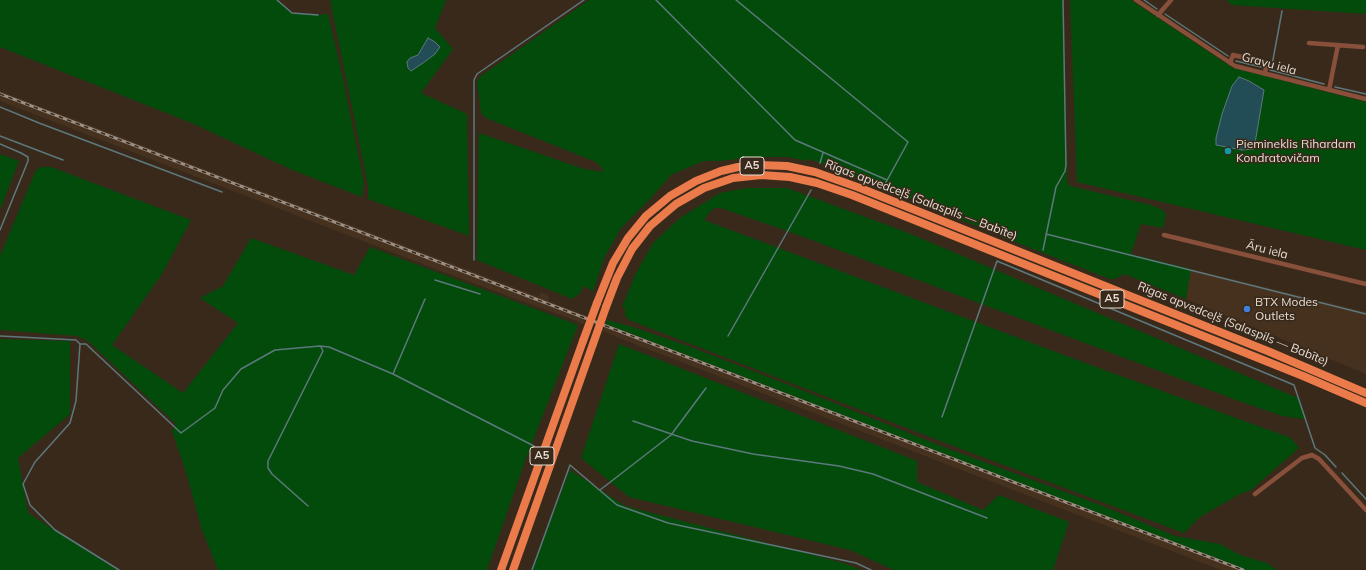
<!DOCTYPE html>
<meta charset="utf-8">
<style>
body{margin:0}
canvas{display:block;background:#38291b}
</style>
<canvas width="1366" height="570"></canvas>
<script>
const g = document.querySelector('canvas').getContext('2d');
g.lineJoin = 'round';
function fillPath(path, color) { g.fillStyle = color; g.fill(path, 'evenodd'); }
const shape = rows => new Path2D(rows.map(r => 'M' + r).join(''));
function stroke(path, color, width, dash) { g.strokeStyle = color; g.lineWidth = width; g.lineCap = dash ? 'butt' : 'round'; g.setLineDash(dash || []); g.stroke(path); }
function write(font, color, halo, rows, align = 'center') {
  g.font = font + ' Mulish,sans-serif'; g.lineWidth = 3; g.setLineDash([]); g.textBaseline = 'middle'; g.strokeStyle = halo; g.fillStyle = color; for (const [text, x, y, turn = 0] of rows) {
    g.save(); g.translate(x, y); g.rotate((+turn || 0) * Math.PI / 180); g.textAlign = isNaN(turn) ? turn : align; if (halo) g.strokeText(text, 0, 0); g.fillText(text, 0, 0); g.restore();
  }
}
const built = shape([
 [0,91,539,297,541,292,549,296,548,301,587,316,584,324,433,268,0,101],
 [1191,269,1366,312,1366,374,1186,299],
 [605,324,686,354,1247,570,1221,570,627,341,603,331]
]);
const green = shape([
 [0,0,277,0,292,13,318,15,328,14,343,79,364,183,362,197,290,169,194,124,0,47],
 [330,0,446,0,435,28,453,49,421,93,467,114,469,236,368,199,368,185],
 [589,0,1063,0,1067,182,1070,186,1151,205,1163,210,1166,214,1163,228,1141,224,1131,254,1191,269,1186,299,1124,274,1115,279,1110,279,1015,242,853,175,809,159,806,161,788,157,753,157,720,161,704,161,671,175,651,198,621,228,604,258,593,291,584,286,579,294,572,299,477,260,479,133,584,169,603,172,602,168,596,162,486,118,481,113,477,82,481,76],
 [1070,0,1131,0,1233,68,1366,102,1366,250,1077,182],
 [1226,0,1366,0,1366,14,1232,5],
 [0,154,19,161,0,210],
 [42,167,51,167,191,220,162,274,112,345,183,393,238,323,200,298,223,286,251,238,354,275,370,247,578,325,525,461,487,570,218,570,202,530,186,472,172,431,176,424,88,341,77,336,0,330,0,256,36,170],
 [747,188,787,188,906,232,1298,398,1305,419,1282,416,1239,401,801,236,721,208,715,208,710,212,704,220,1088,364,1291,438,1299,448,1251,490,1240,494,1200,517,1184,533,943,442,629,320,625,316,625,308,622,307,635,275,653,243,680,218,720,193],
 [607,320,636,328,688,346,807,392,941,446,1103,506,1175,536,1220,544,1240,555,1267,563,1277,570,1247,570,606,324],
 [0,339,70,341,70,414,18,458,28,513,117,570,0,570],
 [619,344,917,461,917,482,983,510,999,495,1069,522,1053,570,894,570,850,550,629,497,581,458],
 [570,470,625,506,847,564,861,570,532,570]
]);
const water = shape([
 [428,38,435,42,440,47,435,54,423,63,411,71,408,68,407,62,410,58,418,55,428,38],
 [1239,77,1249,81,1264,90,1254,149,1242,150,1216,145,1216,138,1222,114,1232,86,1239,77]
]);
const stream = shape([
 [277,0,292,13,318,15],
 [656,0,795,140,887,180],
 [736,0,908,142,885,184],
 [1144,0,1157,9],
 [1165,14,1228,56],
 [1236,61,1261,67],
 [1272,65,1282,11],
 [1270,70,1324,84],
 [1335,87,1366,94],
 [0,107,39,123,222,192],
 [0,136,63,160],
 [0,144,21,153,28,157,28,161,0,230],
 [820,163,823,153],
 [1046,234,1366,314],
 [1043,250,1056,187,1065,171,1066,165,1063,0],
 [474,260,474,80,477,74,584,0],
 [435,280,480,294],
 [0,336,76,340,80,344],
 [728,336,811,190],
 [393,374,425,299],
 [942,417,997,261,1294,385,1315,448,1325,455,1336,467],
 [633,421,692,441,753,454,839,466,873,474,987,518],
 [1342,473,1366,499],
 [600,490,671,435,706,388],
 [308,506,272,474,268,468,268,461,323,351,321,347],
 [119,570,55,530,30,505,23,484,35,462,70,423,76,401,80,344,86,344,181,433,215,408,223,390,241,369,275,350,320,346,329,347,393,374,534,446],
 [532,570,570,465,617,505,668,523,856,563,871,570]
]);
const minor = shape([
 [1136,0,1235,66,1366,99],
 [1158,15,1171,0],
 [1309,43,1363,47],
 [1230,63,1233,55,1264,62,1266,66,1265,74],
 [1329,90,1338,45],
 [1164,235,1366,284],
 [1255,494,1302,458,1312,455,1319,459,1366,510]
]);
const trunk = shape([
 [597,303,613,263,628,238,646,216,670,196,696,181,721,171,738,167,758,165,787,166,815,172,860,188,1270,352,1366,393],
 [606,307,617,278,632,249,650,226,676,204,704,188,733,178,761,175,790,177,817,183,852,195,1303,376,1366,403],
 [501,570,583,341],
 [513,570,593,344]
]);
const rail = shape([
 [0,94,1243,570]
]);
const trunkBridge = shape([
 [583,341,597,303],
 [593,344,606,307]
]);
const markers = [
 [1228,151,4,"#0f9aa8"],
 [1247,309,4,"#3f7fe0"]
];
const shields = [
 [752,166,24],
 [1112,299,24],
 [542,456,24]
];
const shieldNames = [
 ["A5",752,166],
 ["A5",1112,299],
 ["A5",542,456]
];
const streetNames = [
 ["Gravu iela",1269,64,15],
 ["Rīgas apvedceļš (Salaspils — Babīte)",921,200,21],
 ["Āru iela",1267,250,14],
 ["Rīgas apvedceļš (Salaspils — Babīte)",1233,324,22]
];
const poiNames = [
 ["Piemineklis Rihardam",1236,144],
 ["Kondratovičam",1236,158],
 ["BTX Modes",1255,302],
 ["Outlets",1255,316]
];
fillPath(built, '#46311e');
fillPath(green, '#034b0b');
fillPath(water, '#224d57');
stroke(water, '#5d787c', 1);
stroke(stream, '#5d787c', 1.5);
stroke(minor, '#88503a', 4.5);
stroke(trunk, '#ec7b4b', 8);
stroke(rail, '#9c9085', 3);
stroke(rail, '#38291b', 1.5, [4.5]);
stroke(trunkBridge, '#ec7b4b', 8);
for (const [x, y, r, color] of markers) { const dot = new Path2D(); dot.arc(x, y, r, 0, 2 * Math.PI); g.fillStyle = color; g.fill(dot); stroke(dot, '#38291b', 1.5); }
for (const [x, y, w] of shields) { const box = new Path2D(); box.roundRect(x - w / 2, y - 9, w, 18, 3); g.fillStyle = '#38291b'; g.fill(box); stroke(box, '#e6dcd3', 1); }
write('bold 11px', '#e6dcd3', null, shieldNames);
write('12px', '#e6dcd3', '#38291b', streetNames);
write('12px', '#e6dcd3', '#38291b', poiNames, 'left');
</script>
